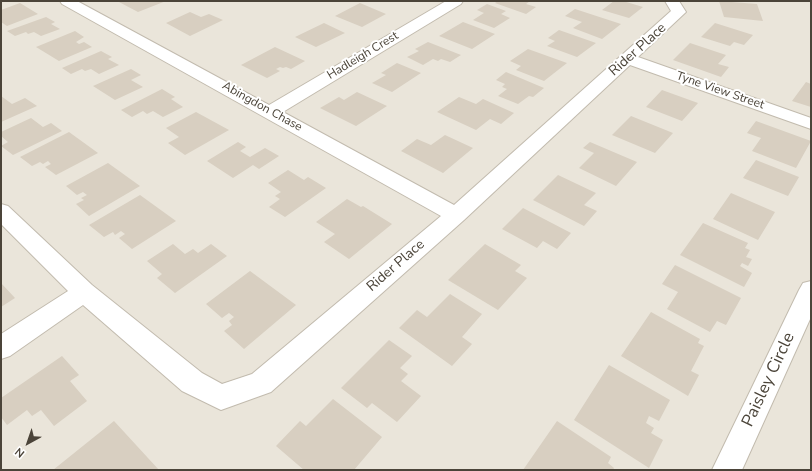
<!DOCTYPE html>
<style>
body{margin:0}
#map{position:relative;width:812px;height:471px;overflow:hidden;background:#f6f3ec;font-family:"Nunito Sans",sans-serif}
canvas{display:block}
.frame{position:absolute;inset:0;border:2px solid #4b4439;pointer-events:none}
.north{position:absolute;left:8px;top:423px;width:40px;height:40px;-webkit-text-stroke:3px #fff;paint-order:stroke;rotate:220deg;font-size:11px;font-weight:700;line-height:16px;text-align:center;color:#4b4439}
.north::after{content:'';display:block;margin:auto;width:14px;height:18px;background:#4b4439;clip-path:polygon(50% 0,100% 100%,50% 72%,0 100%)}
</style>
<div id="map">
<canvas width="812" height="471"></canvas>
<div class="frame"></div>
<div class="north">N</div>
</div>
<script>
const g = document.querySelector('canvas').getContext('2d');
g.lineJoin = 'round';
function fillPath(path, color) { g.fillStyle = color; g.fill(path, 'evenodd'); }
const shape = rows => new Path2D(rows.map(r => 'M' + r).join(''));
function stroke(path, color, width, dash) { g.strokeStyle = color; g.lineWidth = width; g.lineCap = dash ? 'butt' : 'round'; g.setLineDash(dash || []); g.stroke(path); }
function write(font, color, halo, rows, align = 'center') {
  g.font = font + ' "Nunito Sans",sans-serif'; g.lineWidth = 4; g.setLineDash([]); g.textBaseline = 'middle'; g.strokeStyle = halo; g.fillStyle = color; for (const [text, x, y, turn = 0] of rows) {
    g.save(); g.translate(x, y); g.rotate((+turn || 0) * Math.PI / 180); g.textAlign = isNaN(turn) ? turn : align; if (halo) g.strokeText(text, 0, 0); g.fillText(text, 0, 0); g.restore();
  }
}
const residential = shape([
 [1,1,811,1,811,470,1,470]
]);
const building = shape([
 [121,1,166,1,138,12,119,2],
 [498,1,530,1,526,4,536,7,526,14,495,3],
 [614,1,623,1,643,7,629,18,602,10],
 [719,1,757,4,763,21,724,17],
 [20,3,38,14,7,26,1,22,1,10],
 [360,3,386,14,362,27,335,16],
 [487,4,506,11,501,14,510,18,494,28,473,20,484,13,477,10],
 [575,9,621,24,602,39,573,28,582,22,565,16],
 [190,12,201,17,209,14,223,20,190,36,166,23],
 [46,17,55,22,51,24,60,29,41,36,34,32,28,34,26,32,15,36,7,31],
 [463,22,495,34,472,49,439,36],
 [324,23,345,33,316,47,295,37],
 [715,23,753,35,744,45,734,42,730,46,701,37],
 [559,30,596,43,577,57,547,46,555,41,548,38],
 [75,31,84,37,76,42,79,44,84,42,92,47,59,61,36,47],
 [428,42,461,55,450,62,441,59,438,61,433,59,423,65,407,57,419,51,415,49],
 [690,43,726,55,718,64,729,67,721,77,673,60],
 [275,47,305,61,291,69,286,67,283,68,280,67,276,69,280,71,267,78,241,65],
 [528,49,567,63,544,81,516,70,521,66,510,61],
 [101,51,112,57,108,59,119,65,99,74,91,69,85,71,82,69,71,74,62,68],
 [397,63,421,73,392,92,372,83,386,75,381,73],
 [131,69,141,75,131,80,143,87,115,100,93,86],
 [506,72,544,88,533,97,529,96,518,104,498,96,507,89,502,87,505,84,496,80],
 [806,82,811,84,811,107,792,101],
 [162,89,175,97,171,99,183,107,163,117,153,111,147,114,143,111,132,117,121,110],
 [662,90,698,103,682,121,646,107],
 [357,92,387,106,356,126,320,108,339,97,344,100],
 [1,96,12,104,25,98,37,106,1,122],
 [459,97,476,104,483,99,514,113,501,124,490,119,476,130,437,112],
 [196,112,229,130,185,155,168,143,179,137,166,128],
 [631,116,673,133,655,153,612,135],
 [31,118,43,127,51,123,62,131,13,155,1,146,8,142,1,136,1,132],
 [756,121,811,141,796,168,752,151,761,138,747,133],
 [69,132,98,153,56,175,45,167,51,164,48,161,43,164,40,162,32,166,20,157],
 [445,135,473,148,443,173,401,151,417,139,431,145],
 [238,142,246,147,240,151,250,157,265,148,279,156,259,169,253,165,233,178,207,161],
 [590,142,637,162,616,186,579,168,594,153,583,148],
 [756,160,799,177,788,196,743,178],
 [108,163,140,186,89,216,76,204,84,200,81,198,87,195,83,192,77,195,66,186],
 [288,170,304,180,308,177,326,188,285,217,269,207,280,199,275,196,281,192,268,183],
 [558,175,596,193,584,205,597,211,584,226,533,200],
 [731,193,775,212,758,240,713,219],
 [140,195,176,221,132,249,119,238,125,234,121,231,115,235,113,232,104,237,89,225],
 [347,199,361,207,363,206,392,224,349,259,324,242,335,234,316,222],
 [523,208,571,233,557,249,543,241,537,248,502,229],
 [703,223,748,243,745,248,750,250,746,257,752,259,748,266,742,263,740,266,752,273,744,287,680,255],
 [173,244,185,254,193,249,198,253,211,244,227,256,175,293,157,278,162,274,147,261],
 [485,244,521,265,515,271,527,278,498,310,448,280],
 [675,265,741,298,726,325,717,321,710,332,667,309,678,292,662,284],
 [250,271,296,305,244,349,224,331,232,325,229,321,234,317,229,313,222,318,206,304],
 [1,283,15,298,1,307],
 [450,294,482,314,462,337,472,344,452,366,399,328,417,310,427,317],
 [651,312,700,339,698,343,704,346,691,371,699,375,688,396,621,356],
 [389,340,412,356,400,368,408,374,401,381,421,396,397,422,372,403,367,408,341,388],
 [62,356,79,375,70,381,87,401,54,426,41,410,32,416,27,410,7,425,1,417,1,398],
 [609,365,670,400,659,421,649,416,646,423,654,428,651,433,663,440,649,468,574,420],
 [333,399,382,437,354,470,304,470,276,446,300,421,306,426],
 [114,421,159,470,53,470],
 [557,421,611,457,608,463,614,468,613,470,523,470]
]);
const street = shape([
 [60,1,77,1,269,105,446,1,463,1,461,4,283,112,454,205,671,11,665,1,679,1,686,12,638,57,811,118,811,129,630,65,464,220,271,392,221,410,182,391,83,305,10,356,1,359,1,334,68,291,1,224,1,204,8,206,92,285,202,373,222,384,252,374,441,216,62,4,60,1],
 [811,281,811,317,742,470,712,470,799,290,803,283,811,281]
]);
const farStreetnames = [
 ["Hadleigh Crest",363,56,-31],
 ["Tyne View Street",720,91,19],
 ["Abingdon Chase",262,107,29]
];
const streetNames = [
 ["Rider Place",638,50,-42],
 ["Rider Place",396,266,-41]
];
const nearStreetnames = [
 ["Paisley Circle",769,380,-65]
];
fillPath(residential, '#eae5da');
fillPath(building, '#d8cfc1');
stroke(street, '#c2bbae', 2);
fillPath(street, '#fff');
write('12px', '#4b4439', '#fff', farStreetnames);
write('14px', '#4b4439', '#fff', streetNames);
write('17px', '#4b4439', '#fff', nearStreetnames);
</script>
